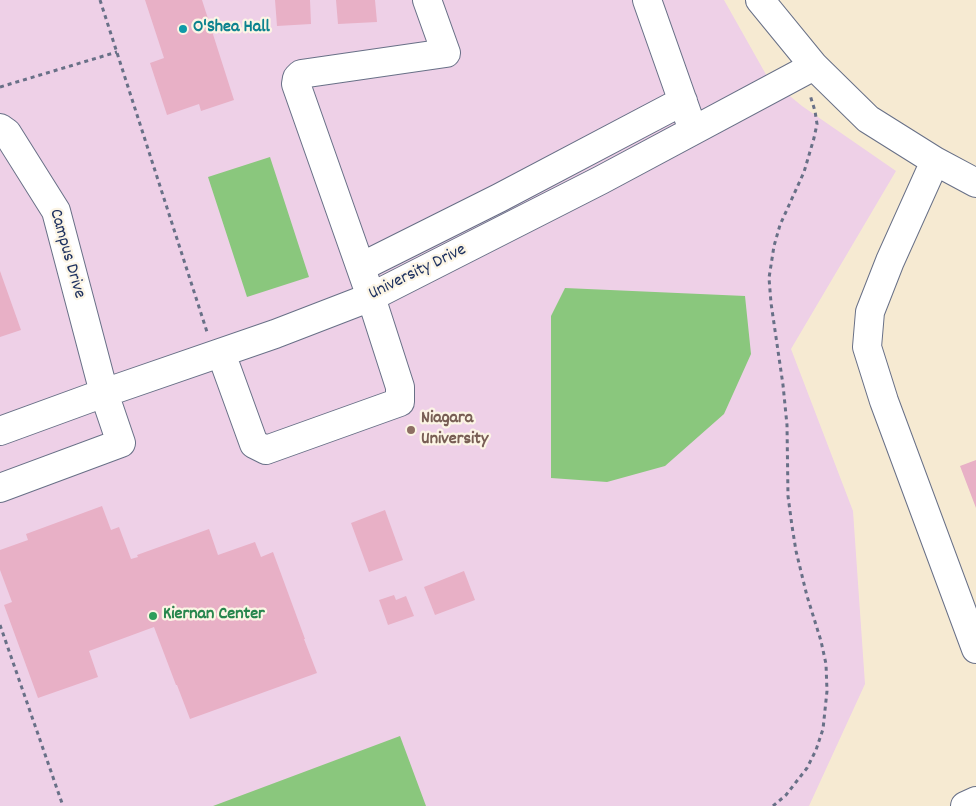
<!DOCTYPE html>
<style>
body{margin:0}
canvas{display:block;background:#f6ead2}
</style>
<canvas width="976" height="806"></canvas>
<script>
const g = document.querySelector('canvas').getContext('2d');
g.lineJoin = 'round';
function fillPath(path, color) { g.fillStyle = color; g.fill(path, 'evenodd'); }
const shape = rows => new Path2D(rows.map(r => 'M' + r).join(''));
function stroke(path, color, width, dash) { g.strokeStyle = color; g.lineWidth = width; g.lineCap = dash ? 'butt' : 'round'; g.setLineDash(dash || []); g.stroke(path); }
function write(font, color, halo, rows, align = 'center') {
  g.font = font + ' Dekko,sans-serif'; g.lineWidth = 4.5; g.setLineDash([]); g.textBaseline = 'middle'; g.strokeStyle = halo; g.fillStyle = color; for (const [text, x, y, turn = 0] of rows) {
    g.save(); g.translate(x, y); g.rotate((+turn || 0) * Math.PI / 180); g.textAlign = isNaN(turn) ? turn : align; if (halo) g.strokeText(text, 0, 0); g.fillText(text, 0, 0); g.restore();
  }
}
const built = shape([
 [0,0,724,0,768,78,802,106,896,171,791,349,853,511,865,684,809,806,0,806]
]);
const green = shape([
 [270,157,309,277,247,297,208,177],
 [565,288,745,296,751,354,724,414,665,466,607,482,551,478,551,316],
 [400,736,426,806,213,806]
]);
const building = shape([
 [145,0,202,0,234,100,201,111,199,104,167,115,150,63,164,58],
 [275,0,310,0,311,24,277,26],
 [336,0,375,0,377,22,338,24],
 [0,271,21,330,0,337],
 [976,460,976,508,960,466],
 [102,506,111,530,119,527,131,559,138,557,137,555,209,529,218,555,255,542,261,557,273,552,305,639,304,639,317,673,190,719,177,685,176,685,154,627,89,651,98,677,38,698,4,605,12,602,0,570,0,550,28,540,26,534],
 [385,510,403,560,369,572,351,523],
 [464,571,475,600,435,615,424,587],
 [394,595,396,600,406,596,414,616,388,625,379,600]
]);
const path = shape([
 [100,0,208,335],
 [0,87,117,52],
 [0,625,63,806],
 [773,806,786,795,807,768,816,750,823,729,827,691,826,664,821,641,807,596,796,551,792,526,788,496,787,425,783,385,771,303,769,278,774,246,780,225,804,172,814,138,817,124,815,111,810,95]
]);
const minor = shape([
 [647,0,689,119],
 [760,0,814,66,868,119,935,161,976,183],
 [0,128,7,133,56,211,104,393,121,443,0,488],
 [935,161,890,261,870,312,867,347,884,401,976,649],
 [361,267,499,198,683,101],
 [221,353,254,444,266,450,400,402,400,387,371,297,296,84,297,78,301,74,446,53,427,0],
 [0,431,104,393,275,334,371,297,601,180,814,66],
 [965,806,976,801]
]);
const markers = [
 [183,29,5,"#0f9aa8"],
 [411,430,5,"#8d6e63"],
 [153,616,5,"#2e9e5b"]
];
const cultureNames = [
 ["O'Shea Hall",193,29]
];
const streetNames = [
 ["Campus Drive",66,254,74],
 ["University Drive",418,273,-26]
];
const educationNames = [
 ["Niagara",421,420],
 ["University",421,441]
];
const leisureNames = [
 ["Kiernan Center",163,616]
];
fillPath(built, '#eed0e7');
fillPath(green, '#8ac77d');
fillPath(building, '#e8b0c6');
stroke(minor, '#687087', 30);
stroke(path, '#687087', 3, [4, 4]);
stroke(minor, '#fff', 28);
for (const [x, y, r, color] of markers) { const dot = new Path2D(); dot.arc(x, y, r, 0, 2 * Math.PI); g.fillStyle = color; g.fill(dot); stroke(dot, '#fcf5e5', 2); }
write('bold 18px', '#0d838f', '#fcf5e5', cultureNames, 'left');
write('18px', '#1b2f5e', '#fcf5e5', streetNames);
write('bold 18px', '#785e54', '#fcf5e5', educationNames, 'left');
write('bold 18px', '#27864d', '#fcf5e5', leisureNames, 'left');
</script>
